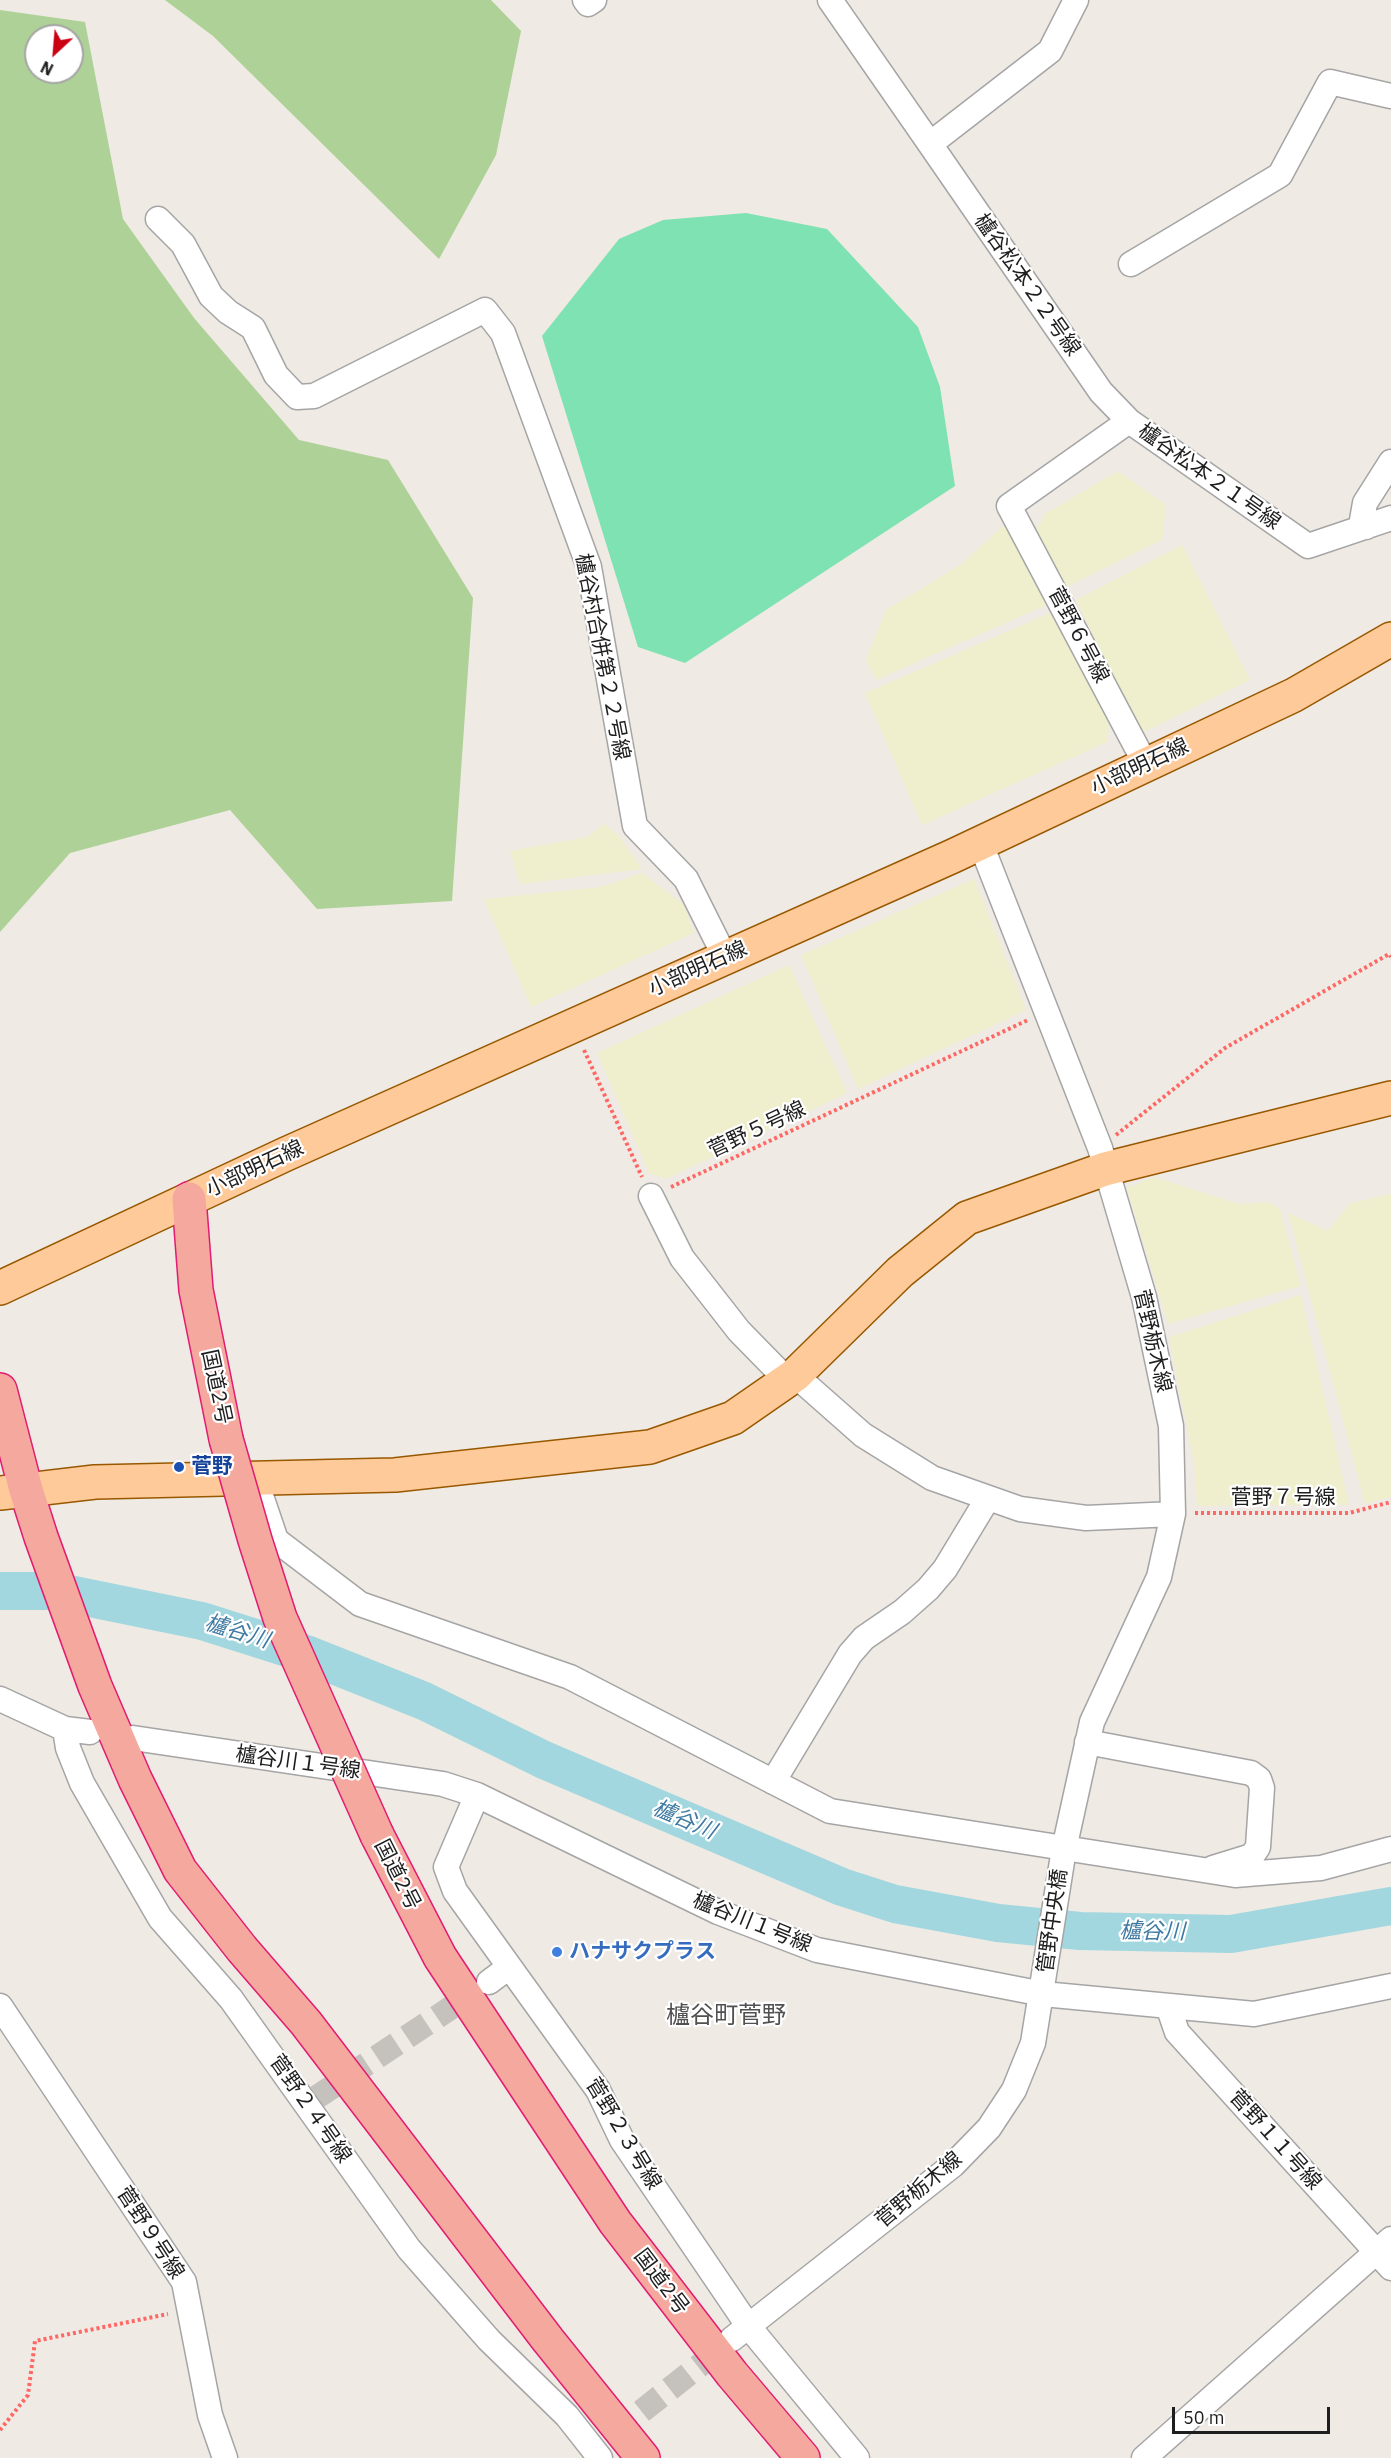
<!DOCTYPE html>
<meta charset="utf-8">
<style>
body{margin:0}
#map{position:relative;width:1391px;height:2458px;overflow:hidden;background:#efeae3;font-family:"IBM Plex Sans",sans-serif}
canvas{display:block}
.north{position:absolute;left:24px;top:24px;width:60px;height:60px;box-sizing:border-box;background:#fff;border:2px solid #a5a5a5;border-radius:50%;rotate:206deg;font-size:16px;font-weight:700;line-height:24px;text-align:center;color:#1e1e1e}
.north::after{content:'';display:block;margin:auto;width:21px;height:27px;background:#cc0013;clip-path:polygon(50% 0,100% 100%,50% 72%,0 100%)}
.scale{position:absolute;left:1172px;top:2407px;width:158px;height:27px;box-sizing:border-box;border:3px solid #1e1e1e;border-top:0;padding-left:8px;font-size:18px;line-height:21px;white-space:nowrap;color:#1e1e1e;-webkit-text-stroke:4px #fff;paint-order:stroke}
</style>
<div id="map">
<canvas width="1391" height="2458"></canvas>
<div class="north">N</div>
<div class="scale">50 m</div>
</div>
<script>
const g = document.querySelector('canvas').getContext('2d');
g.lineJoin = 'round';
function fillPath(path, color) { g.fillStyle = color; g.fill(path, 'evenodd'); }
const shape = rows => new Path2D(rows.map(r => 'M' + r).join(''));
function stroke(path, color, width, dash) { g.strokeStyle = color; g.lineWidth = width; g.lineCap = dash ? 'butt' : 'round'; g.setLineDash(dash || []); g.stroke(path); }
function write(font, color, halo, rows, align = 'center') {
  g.font = font + ' "IBM Plex Sans","Noto Sans JP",sans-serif'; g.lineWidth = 4.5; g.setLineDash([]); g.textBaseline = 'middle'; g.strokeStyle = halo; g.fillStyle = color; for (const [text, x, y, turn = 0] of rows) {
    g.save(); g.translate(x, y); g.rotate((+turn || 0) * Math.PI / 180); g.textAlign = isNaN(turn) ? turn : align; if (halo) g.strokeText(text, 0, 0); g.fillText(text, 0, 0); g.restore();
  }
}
const farmland = shape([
 [1118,471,1166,505,1162,540,1062,589,1033,535,1046,513],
 [1004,525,1049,604,876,680,866,660,886,610,963,563],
 [1182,545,1250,680,1140,734,1076,600],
 [1050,613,1110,716,1107,742,922,825,865,693],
 [604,824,619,836,642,869,520,884,510,851,587,837],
 [642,873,684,905,694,933,531,1007,484,899,601,887],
 [974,879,1026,1010,858,1089,801,955],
 [789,965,847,1093,666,1179,649,1173,597,1053],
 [1154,1177,1239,1204,1268,1202,1280,1209,1301,1286,1168,1324,1127,1188],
 [1391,1194,1391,1497,1365,1504,1288,1213,1328,1231,1350,1203],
 [1301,1295,1349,1505,1197,1506,1194,1462,1169,1337]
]);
const forest = shape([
 [165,0,491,0,521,31,496,155,439,259,213,36],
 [0,10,85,22,123,219,194,318,299,440,388,460,473,598,452,901,317,909,230,810,70,853,0,932],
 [36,36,72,36,72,72,36,72]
]);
const pitch = shape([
 [746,213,827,229,918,327,940,387,955,486,685,663,638,647,542,336,619,239,663,220]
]);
const river = shape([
 [0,1591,55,1591,202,1621,306,1654,424,1701,544,1760,842,1887,895,1904,998,1923,1080,1931,1231,1934,1391,1906]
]);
const minorTunnel = shape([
 [317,2097,479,1989],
 [585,2456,728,2343]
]);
const path = shape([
 [584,1050,642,1177],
 [1116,1135,1225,1048,1389,954,1391,957],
 [671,1187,1028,1020],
 [1195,1513,1349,1513,1391,1502],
 [0,2430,28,2395,35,2341,168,2314]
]);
const minor = shape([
 [585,0,588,4,594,0],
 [830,0,930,144,1050,51,1076,0],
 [930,144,1101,392,1129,421,1308,546,1391,518],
 [158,219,183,244,211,296,228,312,253,328,276,375,297,397,314,396,485,310,503,333,589,567,635,826,686,879,725,957],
 [1131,264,1280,175,1330,82,1391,96],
 [1129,421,1009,506,1146,765],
 [1366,527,1362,520,1365,503,1391,462],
 [651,1196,682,1258,739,1331,787,1380],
 [795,1375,863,1435,932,1478,1020,1509,1086,1518,1173,1514],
 [255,1478,276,1540,360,1604,570,1677,830,1811,1235,1875,1321,1868,1391,1849],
 [0,1699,65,1729,90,1732],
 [65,1729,68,1748,82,1783,160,1918,231,1999,409,2249,489,2340,567,2416,600,2458],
 [133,1738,443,1784,477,1795,718,1912,817,1950,1043,1994,1254,2014,1391,1986],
 [1087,1742,1251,1773,1259,1779,1262,1788,1258,1847,1252,1856,1213,1868],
 [773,1782,850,1654,864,1638,902,1612,928,1589,945,1569,988,1498],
 [477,1795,446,1867,455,1891,598,2090,622,2140,749,2327,857,2458],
 [489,1982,509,1967],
 [0,2006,184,2282,210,2415,225,2458],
 [1168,2006,1177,2032,1391,2268],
 [732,2339,953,2165,989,2128,1014,2090,1033,2043,1064,1849,1092,1722,1159,1577,1173,1514,1171,1426,1144,1297,1100,1148,980,842],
 [1144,2458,1391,2239]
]);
const primary = shape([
 [0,1288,286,1154,953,856,1294,695,1391,639],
 [0,1493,95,1482,395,1475,650,1447,733,1418,795,1375,900,1272,967,1218,1105,1169,1391,1098]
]);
const trunk = shape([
 [189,1199,196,1290,226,1439],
 [0,1390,26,1490,41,1537,95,1686,135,1779,180,1870,242,1949,306,2023,548,2340,643,2458],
 [377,1835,440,1957,615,2222,732,2374,803,2458]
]);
const trunkBridge = shape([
 [226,1439,255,1540,280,1618,377,1835]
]);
const markers = [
 [179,1467,6,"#1a4fb4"],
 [557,1952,6,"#3f7fe0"]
];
const streetNames = [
 ["櫨谷松本２２号線",1027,285,55],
 ["櫨谷松本２１号線",1209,477,35],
 ["菅野６号線",1078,635,62],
 ["櫨谷村合併第２２号線",602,657,79],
 ["小部明石線",1140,767,-25],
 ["小部明石線",698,969,-24],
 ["菅野５号線",757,1130,-25],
 ["小部明石線",255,1169,-25],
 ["菅野栃木線",1152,1341,77],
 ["国道2号",216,1387,78],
 ["菅野７号線",1283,1498],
 ["櫨谷川１号線",298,1763,8],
 ["国道2号",397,1875,63],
 ["管野中央橋",1053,1921,-82],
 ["櫨谷川１号線",752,1923,22],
 ["菅野２４号線",310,2109,55],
 ["菅野２３号線",623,2134,59],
 ["菅野１１号線",1275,2140,48],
 ["菅野栃木線",919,2190,-40],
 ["菅野９号線",150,2233,57],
 ["国道2号",661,2282,53]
];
const transitNames = [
 ["菅野",191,1467]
];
const shopNames = [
 ["ハナサクプラス",569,1952]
];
const waterNames = [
 ["櫨谷川",237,1632,17],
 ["櫨谷川",684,1820,23],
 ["櫨谷川",1152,1932,1]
];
const quarterNames = [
 ["櫨谷町菅野",726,2016]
];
fillPath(farmland, '#efefce');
fillPath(forest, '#add196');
fillPath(pitch, '#7ee2b2');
stroke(river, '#a2d7df', 38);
stroke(minorTunnel, '#c5c1bc', 24, [24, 12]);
stroke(minor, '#a5a5a5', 27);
stroke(primary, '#985800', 36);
stroke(trunk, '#e21c72', 36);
stroke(path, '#ff6765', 4, [3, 3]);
stroke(minor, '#fff', 24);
stroke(primary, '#ffca99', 33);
stroke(trunk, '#f4a89e', 33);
stroke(trunkBridge, '#e21c72', 36, []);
stroke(trunkBridge, '#f4a89e', 33);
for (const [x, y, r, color] of markers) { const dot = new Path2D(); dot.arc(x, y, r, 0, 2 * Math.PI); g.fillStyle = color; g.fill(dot); stroke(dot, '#fff', 2); }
write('21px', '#1e1e1e', '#fff', streetNames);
write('bold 21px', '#164399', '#fff', transitNames, 'left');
write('bold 21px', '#366cbe', '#fff', shopNames, 'left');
write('italic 22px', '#417aa2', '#fff', waterNames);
write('24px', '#515151', '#fff', quarterNames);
</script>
